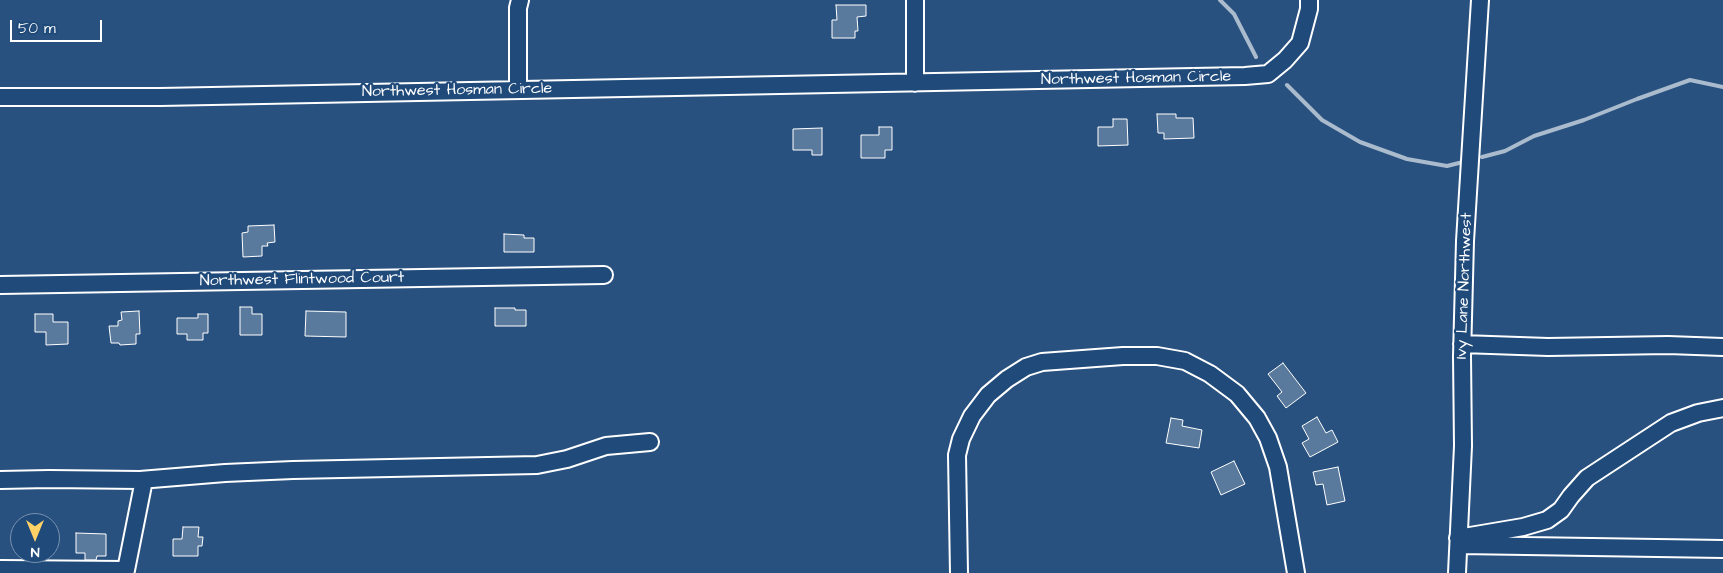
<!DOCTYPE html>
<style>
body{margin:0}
#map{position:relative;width:1723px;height:573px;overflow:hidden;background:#28517f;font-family:"Architects Daughter",sans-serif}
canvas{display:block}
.north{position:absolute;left:10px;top:513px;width:50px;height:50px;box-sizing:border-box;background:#1f4a7a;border:1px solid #7992af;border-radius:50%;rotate:180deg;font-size:14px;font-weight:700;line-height:20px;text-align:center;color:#fff}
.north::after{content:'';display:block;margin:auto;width:18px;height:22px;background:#ffd166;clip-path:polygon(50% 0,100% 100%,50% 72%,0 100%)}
.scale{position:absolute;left:10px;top:20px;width:92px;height:22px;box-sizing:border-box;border:2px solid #fff;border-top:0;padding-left:6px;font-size:15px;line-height:18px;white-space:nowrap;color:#fff;-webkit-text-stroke:4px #1f4a7a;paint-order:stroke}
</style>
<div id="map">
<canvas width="1723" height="573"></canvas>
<div class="north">N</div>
<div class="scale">50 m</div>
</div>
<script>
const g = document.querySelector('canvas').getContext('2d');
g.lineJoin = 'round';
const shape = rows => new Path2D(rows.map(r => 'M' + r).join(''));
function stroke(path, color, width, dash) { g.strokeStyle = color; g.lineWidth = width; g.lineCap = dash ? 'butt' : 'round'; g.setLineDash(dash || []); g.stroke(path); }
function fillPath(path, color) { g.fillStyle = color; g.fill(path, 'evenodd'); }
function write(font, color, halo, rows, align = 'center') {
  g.font = font + ' "Architects Daughter",sans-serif'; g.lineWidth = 4.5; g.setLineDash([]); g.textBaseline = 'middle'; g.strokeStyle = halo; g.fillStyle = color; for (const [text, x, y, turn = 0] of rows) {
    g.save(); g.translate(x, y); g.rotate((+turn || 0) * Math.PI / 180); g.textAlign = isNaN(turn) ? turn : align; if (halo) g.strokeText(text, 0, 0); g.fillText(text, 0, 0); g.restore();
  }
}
const stream = shape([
 [1220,0,1234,14,1256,57],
 [1287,85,1322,120,1360,142,1407,159,1447,166,1463,162],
 [1482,157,1505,151,1534,136,1584,120,1637,99,1690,80,1723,87]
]);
const building = shape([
 [836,5,866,5,866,16,857,17,858,31,855,31,855,38,832,38,832,20,837,20,836,5],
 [1157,114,1176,114,1176,118,1193,118,1194,138,1164,139,1164,133,1158,133,1157,114],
 [1113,119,1127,119,1128,145,1098,146,1098,127,1113,127,1113,119],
 [879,127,892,127,892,150,885,150,885,158,861,158,861,135,879,135,879,127],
 [822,128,822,155,812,155,812,150,793,150,793,129,822,128],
 [274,225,275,242,267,243,268,246,262,246,262,256,243,257,242,233,248,232,248,226,274,225],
 [504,234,524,235,524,238,534,238,534,252,504,252,504,234],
 [240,307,252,307,252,314,262,314,262,335,240,335,240,307],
 [495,308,515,308,515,310,526,310,526,326,495,326,495,308],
 [139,311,140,334,136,334,136,344,120,345,119,343,111,343,109,326,118,326,118,321,122,320,121,312,139,311],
 [306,311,346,312,346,337,305,336,306,311],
 [35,314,53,314,53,322,68,322,68,344,46,345,46,332,35,332,35,314],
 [198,314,208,314,208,333,203,333,203,340,187,340,187,334,177,334,177,318,198,318,198,314],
 [1283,363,1306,393,1286,408,1277,396,1282,392,1268,374,1283,363],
 [1317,417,1326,433,1332,430,1338,442,1310,457,1302,443,1309,439,1302,426,1317,417],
 [1171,418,1183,420,1182,426,1202,430,1199,448,1166,443,1171,418],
 [1234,461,1245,484,1221,495,1211,472,1234,461],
 [1338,467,1345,501,1327,505,1323,484,1316,485,1313,472,1338,467],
 [183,527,199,527,198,537,203,537,202,546,198,546,198,556,173,556,173,539,182,539,183,527],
 [76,533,106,534,106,556,97,556,96,560,85,560,85,553,76,553,76,533]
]);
const minor = shape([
 [915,83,915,0],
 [518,90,518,8,520,0],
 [0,97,160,97,1245,76,1268,74,1285,60,1300,43,1309,9,1309,0],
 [0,285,604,275],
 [1462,344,1548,347,1668,345,1723,347],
 [0,480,49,479,140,480,225,473,293,470,537,465,567,459,606,446,650,442],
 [1458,538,1523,527,1547,520,1561,510,1571,496,1587,478,1671,423,1698,413,1723,408],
 [1460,545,1723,549],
 [0,569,126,570,144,480],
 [959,573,957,455,961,439,972,416,988,395,1007,379,1026,367,1042,362,1123,356,1157,356,1185,361,1210,374,1237,394,1257,418,1268,438,1278,467,1296,573],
 [1457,573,1463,446,1462,356,1465,241,1480,0]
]);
const streetNames = [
 ["Northwest Hosman Circle",1136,79,-1],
 ["Northwest Hosman Circle",457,91,-1],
 ["Northwest Flintwood Court",302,280,-1],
 ["Ivy Lane Northwest",1465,286,-88]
];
stroke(stream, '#aabbcd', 4);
fillPath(building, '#5a7a9d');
stroke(building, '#fff', 1);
stroke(minor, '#fff', 20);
stroke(minor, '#1f4a7a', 16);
write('16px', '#fff', '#1f4a7a', streetNames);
</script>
